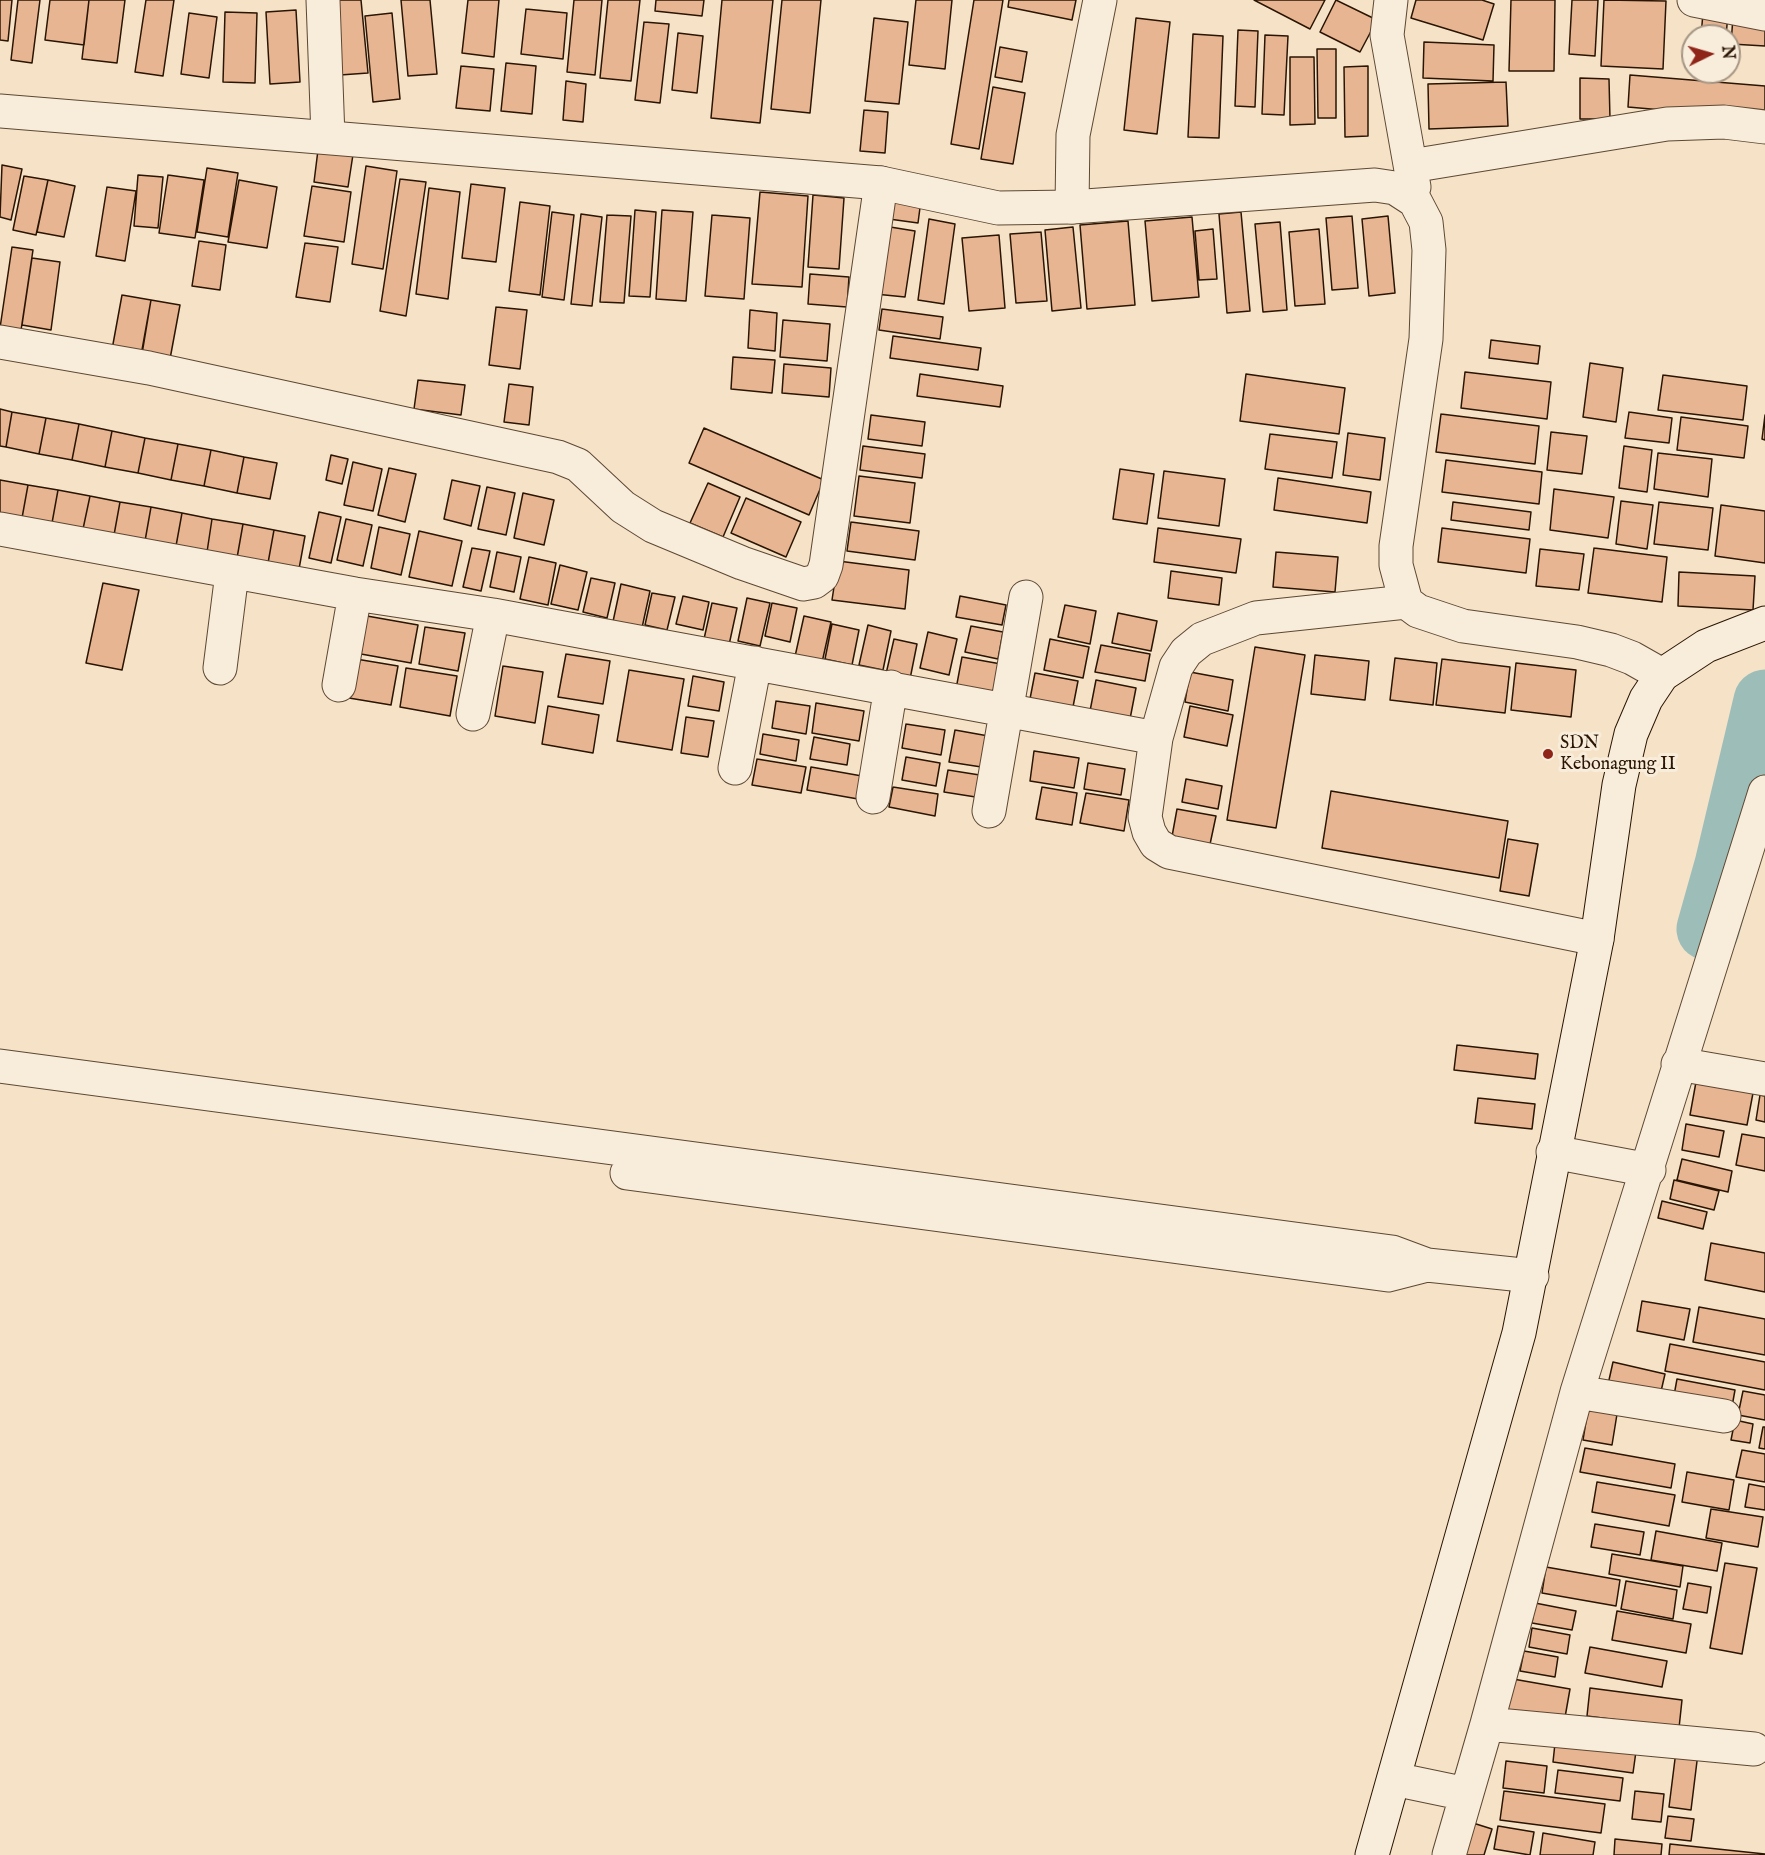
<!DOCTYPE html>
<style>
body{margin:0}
#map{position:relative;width:1765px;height:1855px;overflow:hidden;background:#f5e2c7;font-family:"IM FELL English",serif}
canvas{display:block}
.north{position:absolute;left:1681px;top:24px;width:60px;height:60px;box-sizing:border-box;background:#f8ecdb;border:2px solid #a69684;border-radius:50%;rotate:85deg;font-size:16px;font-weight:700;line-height:24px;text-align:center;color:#2a1502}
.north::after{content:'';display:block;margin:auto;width:21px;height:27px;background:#8f2418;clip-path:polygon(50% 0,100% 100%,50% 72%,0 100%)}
</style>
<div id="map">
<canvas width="1765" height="1855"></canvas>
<div class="north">N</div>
</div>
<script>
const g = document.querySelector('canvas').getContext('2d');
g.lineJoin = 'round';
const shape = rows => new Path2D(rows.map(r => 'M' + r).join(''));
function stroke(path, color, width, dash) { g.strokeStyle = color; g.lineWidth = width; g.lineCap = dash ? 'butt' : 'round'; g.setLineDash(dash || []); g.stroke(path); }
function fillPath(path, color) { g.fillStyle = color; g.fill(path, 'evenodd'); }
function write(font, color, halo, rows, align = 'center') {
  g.font = font + ' "IM FELL English",serif'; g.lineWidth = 6; g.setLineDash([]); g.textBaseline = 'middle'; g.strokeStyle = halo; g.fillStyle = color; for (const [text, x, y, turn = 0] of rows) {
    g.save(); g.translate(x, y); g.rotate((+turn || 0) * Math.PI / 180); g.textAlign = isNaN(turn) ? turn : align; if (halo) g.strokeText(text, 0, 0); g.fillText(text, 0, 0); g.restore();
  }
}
const river = shape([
 [1708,929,1726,865,1765,701]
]);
const building = shape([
 [0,0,12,0,8,41,0,40,0,0],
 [18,0,40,0,32,63,11,60,18,0],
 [50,0,89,0,84,45,45,40,50,0],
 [89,0,125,0,117,63,82,59,89,0],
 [146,0,174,0,163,76,135,72,146,0],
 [333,0,361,0,368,73,340,75,333,0],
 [401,0,430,0,437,74,408,76,401,0],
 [468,0,499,0,494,57,462,53,468,0],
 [574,0,602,0,595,75,567,72,574,0],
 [608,0,640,0,631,81,600,78,608,0],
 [656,0,704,0,702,16,655,11,656,0],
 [722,0,773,0,760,123,711,118,722,0],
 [782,0,821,0,810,113,771,109,782,0],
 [916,0,952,0,945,69,909,65,916,0],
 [974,0,1003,0,979,149,951,144,974,0],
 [1009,0,1076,0,1072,20,1008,7,1009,0],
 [1254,0,1325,0,1310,29,1254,0],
 [1336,0,1377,20,1360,52,1320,32,1336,0],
 [1416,0,1482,0,1494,4,1483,40,1411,18,1416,0],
 [1511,0,1555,0,1554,71,1509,71,1511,0],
 [1572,0,1598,0,1595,56,1569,54,1572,0],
 [1604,0,1666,1,1663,69,1601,66,1604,0],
 [526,9,567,13,563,59,521,54,526,9],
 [296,10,300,82,270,84,266,12,296,10],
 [225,12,257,13,255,83,223,82,225,12],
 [189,13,217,17,209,78,181,74,189,13],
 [392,13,400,99,373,102,365,16,392,13],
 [1703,13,1728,14,1726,36,1701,36,1703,13],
 [1733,17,1765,20,1765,46,1731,44,1733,17],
 [874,18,908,22,899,104,865,101,874,18],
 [1136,18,1170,22,1157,134,1124,130,1136,18],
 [644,22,669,24,660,103,635,100,644,22],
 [1238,30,1258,31,1255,107,1235,106,1238,30],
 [678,33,703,36,697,93,672,90,678,33],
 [1193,34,1223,36,1219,138,1188,137,1193,34],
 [1265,35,1288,36,1284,115,1262,114,1265,35],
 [1424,42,1494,45,1493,81,1423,78,1424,42],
 [1000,47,1027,52,1022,82,995,77,1000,47],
 [1317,49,1336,49,1336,118,1318,118,1317,49],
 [1290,57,1314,57,1315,124,1290,125,1290,57],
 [506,63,536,66,532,114,501,111,506,63],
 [461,66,494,69,490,111,456,108,461,66],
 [1368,66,1368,136,1345,137,1344,67,1368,66],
 [1630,75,1765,86,1765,119,1628,107,1630,75],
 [1580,78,1609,79,1610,119,1580,119,1580,78],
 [566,81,586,84,583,122,563,120,566,81],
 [1506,82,1508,126,1429,129,1428,84,1506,82],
 [993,87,1025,93,1013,164,981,159,993,87],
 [864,110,888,112,885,153,860,151,864,110],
 [319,142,354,148,348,187,314,182,319,142],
 [2,165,22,169,11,220,0,217,2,165],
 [366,166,397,171,383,269,352,264,366,166],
 [207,168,238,173,228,237,197,232,207,168],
 [138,175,163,177,158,228,134,226,138,175],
 [168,175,204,180,195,238,159,233,168,175],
 [24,176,48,180,36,235,13,230,24,176],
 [400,179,426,182,406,316,380,311,400,179],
 [48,180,75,186,64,237,37,232,48,180],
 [239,180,277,187,267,248,228,242,239,180],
 [471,184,505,188,496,262,462,258,471,184],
 [312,186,351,192,344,242,304,236,312,186],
 [107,187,136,191,125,261,96,256,107,187],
 [429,188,460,192,448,299,416,294,429,188],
 [760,192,808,196,802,287,752,284,760,192],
 [813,195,844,198,839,269,808,267,813,195],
 [892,197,921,200,918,223,889,219,892,197],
 [520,202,550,206,540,295,509,291,520,202],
 [635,210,656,212,650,297,629,296,635,210],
 [662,210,693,212,686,301,656,299,662,210],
 [552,212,574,215,564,300,542,297,552,212],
 [1241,212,1250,311,1227,313,1219,214,1241,212],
 [581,214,602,217,592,306,571,304,581,214],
 [607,215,631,216,624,303,600,302,607,215],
 [712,215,750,218,744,299,705,296,712,215],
 [1352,216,1358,288,1332,290,1326,218,1352,216],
 [1388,216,1395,293,1369,296,1362,219,1388,216],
 [1192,217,1199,297,1152,301,1145,221,1192,217],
 [929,219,955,224,944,304,918,300,929,219],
 [1128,221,1135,305,1087,309,1080,225,1128,221],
 [1280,222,1287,310,1263,312,1255,224,1280,222],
 [884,226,915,231,905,297,875,294,884,226],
 [1073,227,1081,308,1052,311,1045,230,1073,227],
 [1213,229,1217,279,1199,280,1195,231,1213,229],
 [1319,229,1325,304,1295,306,1289,232,1319,229],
 [1041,232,1047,301,1016,303,1010,234,1041,232],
 [999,235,1005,308,969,311,962,238,999,235],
 [199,241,226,245,220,290,192,286,199,241],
 [305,243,338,247,330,302,296,297,305,243],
 [12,247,33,250,20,337,0,328,12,247],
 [32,258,60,262,51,330,22,325,32,258],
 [810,274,849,277,847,307,808,304,810,274],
 [122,295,151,300,140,361,111,355,122,295],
 [151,300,180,305,170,359,142,354,151,300],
 [496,307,527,310,520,369,489,365,496,307],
 [882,309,943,317,940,339,879,330,882,309],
 [750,310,777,313,775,351,748,348,750,310],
 [783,320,830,324,827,361,780,357,783,320],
 [893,336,981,348,978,370,890,358,893,336],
 [1491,340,1540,346,1538,364,1489,358,1491,340],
 [733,357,775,360,772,393,731,389,733,357],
 [1590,363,1623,368,1616,422,1583,417,1590,363],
 [784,364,831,368,829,397,782,393,784,364],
 [1465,372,1551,382,1547,419,1461,408,1465,372],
 [920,374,1003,386,1000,407,917,396,920,374],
 [1246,374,1345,388,1339,434,1240,421,1246,374],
 [1663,375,1747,386,1743,420,1658,410,1663,375],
 [418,380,465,385,461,415,414,409,418,380],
 [509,384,533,387,529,425,504,422,509,384],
 [0,409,12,412,6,447,0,446,0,409],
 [12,412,46,418,39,454,6,447,12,412],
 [1629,412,1672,418,1669,443,1625,438,1629,412],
 [1441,414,1539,426,1535,464,1436,452,1441,414],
 [871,415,925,422,922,446,868,439,871,415],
 [1765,415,1765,440,1762,439,1765,415],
 [1681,417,1748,426,1744,458,1677,450,1681,417],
 [46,418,79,424,72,460,39,454,46,418],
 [79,424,112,431,105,467,72,460,79,424],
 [704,428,824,480,809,515,689,463,704,428],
 [112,431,145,438,138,473,105,467,112,431],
 [1551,432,1587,436,1582,474,1547,470,1551,432],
 [1348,433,1385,438,1380,480,1343,475,1348,433],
 [1270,434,1337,442,1332,478,1265,469,1270,434],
 [145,438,178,444,171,480,138,473,145,438],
 [178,444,211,450,204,486,171,480,178,444],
 [863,446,925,454,922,478,860,470,863,446],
 [1624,446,1652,450,1647,492,1619,488,1624,446],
 [211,450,244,457,237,493,204,486,211,450],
 [1658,453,1712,459,1708,497,1654,489,1658,453],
 [331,455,348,459,342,484,326,480,331,455],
 [244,457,277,463,270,499,237,493,244,457],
 [1446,460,1542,472,1539,504,1442,492,1446,460],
 [353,462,382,469,373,511,344,505,353,462],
 [389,468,416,474,405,522,378,515,389,468],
 [1120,469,1154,474,1147,524,1113,519,1120,469],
 [1164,471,1225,479,1219,526,1158,518,1164,471],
 [859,476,915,483,910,523,854,516,859,476],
 [1278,478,1371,492,1367,523,1274,510,1278,478],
 [0,480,28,485,22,518,0,514,0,480],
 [452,480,480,486,471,526,444,519,452,480],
 [708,483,740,497,723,537,690,523,708,483],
 [28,485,58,490,52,523,22,518,28,485],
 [487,487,515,493,506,535,478,529,487,487],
 [1554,489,1614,497,1608,538,1550,530,1554,489],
 [58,490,90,496,83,529,52,523,58,490],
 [523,493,554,500,544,545,514,538,523,493],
 [90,496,120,502,114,535,83,529,90,496],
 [746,498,801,522,786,557,731,533,746,498],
 [1621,501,1653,505,1647,549,1616,544,1621,501],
 [120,502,151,507,145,541,114,535,120,502],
 [1453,502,1531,512,1529,530,1451,520,1453,502],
 [1659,502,1713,508,1708,550,1654,544,1659,502],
 [1721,505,1765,511,1765,563,1715,556,1721,505],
 [151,507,182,513,176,546,145,541,151,507],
 [319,512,341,517,331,563,309,558,319,512],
 [182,513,212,519,207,552,176,546,182,513],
 [212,519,243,524,237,558,207,552,212,519],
 [346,519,372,525,363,566,337,560,346,519],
 [851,522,919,531,915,560,847,551,851,522],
 [243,524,274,530,268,563,237,558,243,524],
 [379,527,410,534,401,575,371,568,379,527],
 [1158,528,1241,539,1236,573,1154,562,1158,528],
 [1442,528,1530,539,1526,573,1438,562,1442,528],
 [274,530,305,536,299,569,268,563,274,530],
 [419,531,462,541,452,586,409,577,419,531],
 [472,548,490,551,481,591,463,587,472,548],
 [1594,548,1667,557,1662,602,1588,593,1594,548],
 [1540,549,1584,554,1579,590,1536,586,1540,549],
 [497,552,521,557,514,592,490,587,497,552],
 [1276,552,1338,557,1335,592,1273,587,1276,552],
 [529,557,556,563,548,605,520,599,529,557],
 [838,561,909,570,905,609,832,600,838,561],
 [560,565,587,572,578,610,551,604,560,565],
 [1171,571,1222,578,1219,605,1168,598,1171,571],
 [1679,572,1755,576,1753,610,1678,606,1679,572],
 [591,578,615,583,607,618,583,612,591,578],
 [103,583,139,590,122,670,86,663,103,583],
 [621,584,650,591,640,637,611,631,621,584],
 [652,593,675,597,667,630,645,625,652,593],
 [683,596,709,602,703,630,676,624,683,596],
 [960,596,1006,605,1002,625,956,617,960,596],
 [747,598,770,603,760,646,738,641,747,598],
 [712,603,737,608,729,645,704,639,712,603],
 [772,603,797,608,790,642,765,636,772,603],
 [1065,605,1096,611,1090,644,1058,637,1065,605],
 [1118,613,1157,621,1151,651,1112,643,1118,613],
 [367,616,418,625,411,663,361,654,367,616],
 [804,616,831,622,821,667,794,661,804,616],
 [832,624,859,630,852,665,825,659,832,624],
 [868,625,891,631,883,670,859,665,868,625],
 [971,626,1003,632,998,659,965,652,971,626],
 [425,627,465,633,458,671,419,664,425,627],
 [928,632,957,639,949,675,920,668,928,632],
 [894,639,917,644,910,679,886,674,894,639],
 [1050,639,1089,647,1083,678,1044,670,1050,639],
 [1101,645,1150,654,1145,681,1095,672,1101,645],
 [1255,647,1305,655,1276,828,1227,820,1255,647],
 [566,654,610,661,603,704,558,697,566,654],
 [1315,655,1369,661,1365,700,1311,694,1315,655],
 [962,657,1001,664,995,697,956,689,962,657],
 [1395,658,1437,663,1433,705,1390,700,1395,658],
 [356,659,398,666,391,705,349,698,356,659],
 [1442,659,1510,667,1505,713,1436,705,1442,659],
 [1516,663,1576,670,1571,717,1511,710,1516,663],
 [503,666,543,672,535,723,495,716,503,666],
 [406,668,457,676,450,716,400,707,406,668],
 [629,670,684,679,672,750,617,741,629,670],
 [1190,672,1233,680,1228,711,1185,702,1190,672],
 [1035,673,1078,681,1072,712,1029,704,1035,673],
 [693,676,724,682,719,711,688,706,693,676],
 [1096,680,1136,688,1130,719,1090,711,1096,680],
 [776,701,810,706,806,734,772,728,776,701],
 [816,703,864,711,859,741,812,733,816,703],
 [548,706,599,715,593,753,542,744,548,706],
 [1190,706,1233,715,1227,746,1184,737,1190,706],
 [686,717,714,721,708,757,681,753,686,717],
 [906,724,945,730,941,755,902,748,906,724],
 [955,730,994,737,988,768,949,762,955,730],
 [763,734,799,740,796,761,760,754,763,734],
 [814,737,850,744,847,765,810,759,814,737],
 [1034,751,1079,758,1074,788,1030,781,1034,751],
 [906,757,940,763,936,786,902,780,906,757],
 [757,759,806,767,801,793,752,785,757,759],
 [1088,763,1125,769,1121,795,1084,789,1088,763],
 [811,767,862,776,858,799,807,790,811,767],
 [948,770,986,776,982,798,944,792,948,770],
 [1186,779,1222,786,1218,809,1182,802,1186,779],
 [893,787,938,794,935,816,889,807,893,787],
 [1042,787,1077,793,1072,825,1036,819,1042,787],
 [1331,791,1508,821,1499,878,1322,848,1331,791],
 [1086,793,1129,800,1124,831,1080,823,1086,793],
 [1177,809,1216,816,1209,849,1171,842,1177,809],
 [1508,839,1538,844,1529,896,1500,891,1508,839],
 [1457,1045,1538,1054,1535,1079,1454,1070,1457,1045],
 [1696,1082,1753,1093,1747,1125,1690,1115,1696,1082],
 [1760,1095,1765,1096,1765,1122,1756,1120,1760,1095],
 [1478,1098,1535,1104,1532,1129,1475,1123,1478,1098],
 [1686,1124,1724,1131,1719,1157,1682,1150,1686,1124],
 [1742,1134,1765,1138,1765,1171,1736,1165,1742,1134],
 [1682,1159,1732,1171,1728,1192,1677,1180,1682,1159],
 [1674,1180,1719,1191,1714,1210,1670,1199,1674,1180],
 [1662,1201,1707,1212,1703,1229,1658,1218,1662,1201],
 [1711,1243,1765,1253,1765,1292,1705,1280,1711,1243],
 [1642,1301,1690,1309,1684,1340,1637,1331,1642,1301],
 [1699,1307,1765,1319,1765,1355,1693,1342,1699,1307],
 [1670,1344,1765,1362,1765,1390,1665,1371,1670,1344],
 [1613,1362,1665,1374,1659,1400,1607,1389,1613,1362],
 [1677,1379,1735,1390,1731,1412,1673,1401,1677,1379],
 [1743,1391,1765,1395,1765,1420,1738,1415,1743,1391],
 [1589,1403,1618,1408,1612,1445,1583,1440,1589,1403],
 [1735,1420,1753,1424,1750,1443,1731,1440,1735,1420],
 [1763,1427,1765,1427,1765,1449,1759,1448,1763,1427],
 [1585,1448,1675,1464,1671,1488,1580,1472,1585,1448],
 [1742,1450,1765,1454,1765,1482,1736,1477,1742,1450],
 [1687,1472,1734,1480,1729,1510,1682,1502,1687,1472],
 [1597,1482,1675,1495,1669,1526,1592,1512,1597,1482],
 [1749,1484,1765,1487,1765,1510,1745,1507,1749,1484],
 [1711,1509,1763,1517,1758,1547,1706,1538,1711,1509],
 [1595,1524,1644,1532,1640,1555,1591,1547,1595,1524],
 [1656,1531,1722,1543,1717,1571,1651,1560,1656,1531],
 [1612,1554,1683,1566,1680,1587,1609,1574,1612,1554],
 [1725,1563,1757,1568,1742,1654,1710,1648,1725,1563],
 [1546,1567,1620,1580,1616,1606,1542,1593,1546,1567],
 [1626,1581,1677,1590,1673,1619,1621,1609,1626,1581],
 [1688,1583,1711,1587,1707,1613,1683,1609,1688,1583],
 [1535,1603,1576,1611,1572,1630,1532,1623,1535,1603],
 [1617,1611,1691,1624,1686,1653,1612,1640,1617,1611],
 [1532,1628,1570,1635,1567,1654,1529,1647,1532,1628],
 [1590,1647,1667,1661,1662,1687,1585,1673,1590,1647],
 [1524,1651,1558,1657,1555,1677,1520,1671,1524,1651],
 [1513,1679,1570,1689,1564,1723,1507,1713,1513,1679],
 [1590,1688,1682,1700,1679,1728,1587,1716,1590,1688],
 [1556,1734,1637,1744,1633,1773,1553,1762,1556,1734],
 [1676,1751,1698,1753,1691,1810,1669,1807,1676,1751],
 [1506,1761,1547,1766,1544,1793,1503,1788,1506,1761],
 [1558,1770,1623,1778,1620,1801,1555,1793,1558,1770],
 [1504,1791,1605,1804,1601,1833,1500,1820,1504,1791],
 [1635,1791,1664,1794,1661,1822,1632,1819,1635,1791],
 [1668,1816,1694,1819,1691,1841,1665,1838,1668,1816],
 [1473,1823,1492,1829,1484,1855,1463,1855,1473,1823],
 [1498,1826,1534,1832,1530,1855,1494,1849,1498,1826],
 [1543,1833,1595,1842,1593,1855,1540,1855,1543,1833],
 [1615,1839,1662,1844,1661,1855,1614,1855,1615,1839],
 [1670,1844,1765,1854,1765,1855,1669,1855,1670,1844]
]);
const minor = shape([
 [323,0,328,137],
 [1391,0,1387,35,1414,187],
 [1694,0,1765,14],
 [1411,166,1667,124,1724,122,1765,127],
 [1072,207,1073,135,1100,0],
 [0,342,149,368,558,457,578,465,623,507,653,526,742,563,803,584,814,582,822,576,826,565,881,183],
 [0,529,355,594,493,615,1156,738],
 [1406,602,1256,618,1202,639,1186,652,1176,667,1156,738,1145,817,1149,832,1156,844,1169,852,1597,939],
 [220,668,232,573],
 [339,685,355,594],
 [473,714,493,615],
 [735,768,755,663],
 [873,797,891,687],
 [989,811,1026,597],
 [1678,1064,1765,1079],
 [0,1066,1392,1252,1427,1265,1532,1276],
 [1553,1152,1649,1170],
 [627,1173,1388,1275,1427,1265],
 [1577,1392,1724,1416],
 [1487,1724,1754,1749],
 [1394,1779,1466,1794],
 [1449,1855,1487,1724,1577,1392,1765,792]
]);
const tertiary = shape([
 [0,111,881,183,998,208,1072,207,1375,185,1395,188,1415,201,1426,222,1429,250,1426,339,1396,546,1396,565,1406,602,1418,611,1463,626,1577,642,1611,650,1632,658,1662,675]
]);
const secondary = shape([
 [1372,1855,1519,1333,1597,939,1619,785,1631,734,1646,699,1662,675,1706,646,1765,623]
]);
const markers = [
 [1548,754,6,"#8f2418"]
];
const poiNames = [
 ["SDN",1560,744],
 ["Kebonagung II",1560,765]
];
stroke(river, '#9dbdb9', 63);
fillPath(building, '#e8b593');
stroke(building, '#2a1502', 1.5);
stroke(minor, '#5d4833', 35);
stroke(tertiary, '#5d4833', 35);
stroke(secondary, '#2a1502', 35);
stroke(minor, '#f8ecdb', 33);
stroke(tertiary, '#f8ecdb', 33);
stroke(secondary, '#f8ecdb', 33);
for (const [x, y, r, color] of markers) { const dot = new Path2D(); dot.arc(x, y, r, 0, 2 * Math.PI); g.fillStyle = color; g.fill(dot); stroke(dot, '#f8ecdb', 2); }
write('18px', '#2a1502', '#f8ecdb', poiNames, 'left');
</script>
